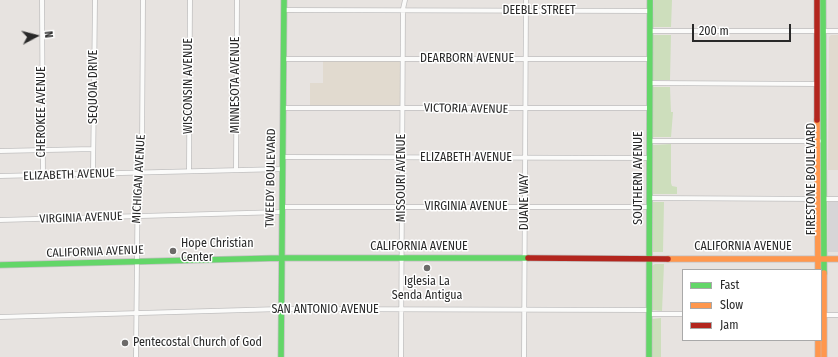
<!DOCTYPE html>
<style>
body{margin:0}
#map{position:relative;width:838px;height:357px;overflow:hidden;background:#e7e3e0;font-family:"Fira Sans Condensed",sans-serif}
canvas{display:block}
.legend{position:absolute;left:682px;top:269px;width:140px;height:72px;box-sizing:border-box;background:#fff;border:1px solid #a9a9a9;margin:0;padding:5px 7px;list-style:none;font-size:12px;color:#292929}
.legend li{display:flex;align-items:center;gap:8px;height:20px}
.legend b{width:20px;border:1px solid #a9a9a9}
.north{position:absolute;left:16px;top:16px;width:40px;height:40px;-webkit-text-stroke:3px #fff;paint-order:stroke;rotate:83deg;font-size:11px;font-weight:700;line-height:16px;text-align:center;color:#292929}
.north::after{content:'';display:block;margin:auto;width:14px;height:18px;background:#292929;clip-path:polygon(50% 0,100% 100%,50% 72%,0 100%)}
.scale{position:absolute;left:692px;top:24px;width:99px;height:18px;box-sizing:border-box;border:2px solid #292929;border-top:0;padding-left:5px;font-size:12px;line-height:14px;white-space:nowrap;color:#292929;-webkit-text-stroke:3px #fff;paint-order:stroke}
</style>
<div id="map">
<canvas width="838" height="357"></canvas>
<ul class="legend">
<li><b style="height:5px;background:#63d668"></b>Fast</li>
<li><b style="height:5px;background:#ff974d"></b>Slow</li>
<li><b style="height:5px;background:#b3261e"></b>Jam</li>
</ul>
<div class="north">N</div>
<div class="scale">200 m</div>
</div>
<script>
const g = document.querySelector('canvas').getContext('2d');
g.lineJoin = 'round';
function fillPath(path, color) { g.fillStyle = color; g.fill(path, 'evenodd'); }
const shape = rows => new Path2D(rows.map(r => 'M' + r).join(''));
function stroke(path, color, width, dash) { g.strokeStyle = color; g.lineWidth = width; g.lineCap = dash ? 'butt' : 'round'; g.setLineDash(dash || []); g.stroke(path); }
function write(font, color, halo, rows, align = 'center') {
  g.font = font + ' "Fira Sans Condensed",sans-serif'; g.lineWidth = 3; g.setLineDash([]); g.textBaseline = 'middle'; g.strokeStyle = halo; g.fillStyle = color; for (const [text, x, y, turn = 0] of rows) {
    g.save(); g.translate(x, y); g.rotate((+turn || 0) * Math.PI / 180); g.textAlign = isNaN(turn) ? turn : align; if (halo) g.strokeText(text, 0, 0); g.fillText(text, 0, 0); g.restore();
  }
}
const industrial = shape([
 [828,202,838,202,838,252,828,252]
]);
const education = shape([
 [838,35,838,170,828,170,829,37,831,35],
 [323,61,400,61,400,106,310,106,310,83,323,83]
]);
const green = shape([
 [654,0,672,0,671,27,653,27],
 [653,35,671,35,670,80,653,80],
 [653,87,670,87,671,112,673,112,671,137,653,137],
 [671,144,671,183,672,186,677,187,677,194,653,194,653,145],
 [653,202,664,202,663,252,653,252],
 [655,264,664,264,662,311,652,310,652,266],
 [661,318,661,357,652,357,652,319]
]);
const street = shape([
 [42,0,43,175],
 [284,10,650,11],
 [650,31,817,31],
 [823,31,838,31],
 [284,59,650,59],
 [650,83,817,84],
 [283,108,650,108],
 [650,141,819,141],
 [0,151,93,149],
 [283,157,650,158],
 [236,170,237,0],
 [189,171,190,0],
 [93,174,95,0],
 [0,176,283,169],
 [649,198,818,199],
 [823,199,838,199],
 [282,207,649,207],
 [0,220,282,212],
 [649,314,683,314],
 [824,315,838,315],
 [0,317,281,309,649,310],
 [136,357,138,159,142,148,143,0],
 [401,357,403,9,405,0],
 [524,357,526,0]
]);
const fast = shape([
 [823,0,824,273],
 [0,265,281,258,528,258],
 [281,357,284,0],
 [649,357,650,0]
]);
const slow = shape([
 [817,120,818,270],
 [668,259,838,259],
 [824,273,824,357],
 [818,340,818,357]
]);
const jam = shape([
 [817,0,817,120],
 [528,258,668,259]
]);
const markers = [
 [173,251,4,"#6c6a69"],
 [427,268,4,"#6c6a69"],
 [125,343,4,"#6c6a69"]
];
const streetNames = [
 ["DEEBLE STREET",539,11],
 ["DEARBORN AVENUE",467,59],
 ["MINNESOTA AVENUE",236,85,-90],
 ["WISCONSIN AVENUE",189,86,-90],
 ["SEQUOIA DRIVE",94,87,-90],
 ["VICTORIA AVENUE",466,109,1],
 ["CHEROKEE AVENUE",42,112,-90],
 ["ELIZABETH AVENUE",466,158],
 ["ELIZABETH AVENUE",69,175,-2],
 ["TWEEDY BOULEVARD",271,178,-89],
 ["MISSOURI AVENUE",402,178,-90],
 ["SOUTHERN AVENUE",639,178,-90],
 ["MICHIGAN AVENUE",139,179,-87],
 ["FIRESTONE BOULEVARD",812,179,-90],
 ["DUANE WAY",525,202,-90],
 ["VIRGINIA AVENUE",466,207],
 ["VIRGINIA AVENUE",81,218,-2],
 ["CALIFORNIA AVENUE",419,247],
 ["CALIFORNIA AVENUE",743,247],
 ["CALIFORNIA AVENUE",95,252,-2],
 ["SAN ANTONIO AVENUE",325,310]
];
const poiNames = [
 ["Hope Christian",181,244],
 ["Center",181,258],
 ["Iglesia La",427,282,"center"],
 ["Senda Antigua",427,296,"center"],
 ["Pentecostal Church of God",133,343]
];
fillPath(industrial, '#d7d5d7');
fillPath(education, '#e1dacf');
fillPath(green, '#cddebc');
stroke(street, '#c1c0c0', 5.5);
stroke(fast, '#c1c0c0', 7);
stroke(slow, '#c1c0c0', 7);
stroke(jam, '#c1c0c0', 7);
stroke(street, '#fbfbfa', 4);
stroke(fast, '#63d668', 5.5);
stroke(slow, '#ff974d', 5.5);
stroke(jam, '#b3261e', 5.5);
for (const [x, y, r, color] of markers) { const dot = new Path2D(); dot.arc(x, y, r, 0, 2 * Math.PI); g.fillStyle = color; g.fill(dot); stroke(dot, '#fff', 1.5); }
write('12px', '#292929', '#fff', streetNames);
write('12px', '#292929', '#fff', poiNames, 'left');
</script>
